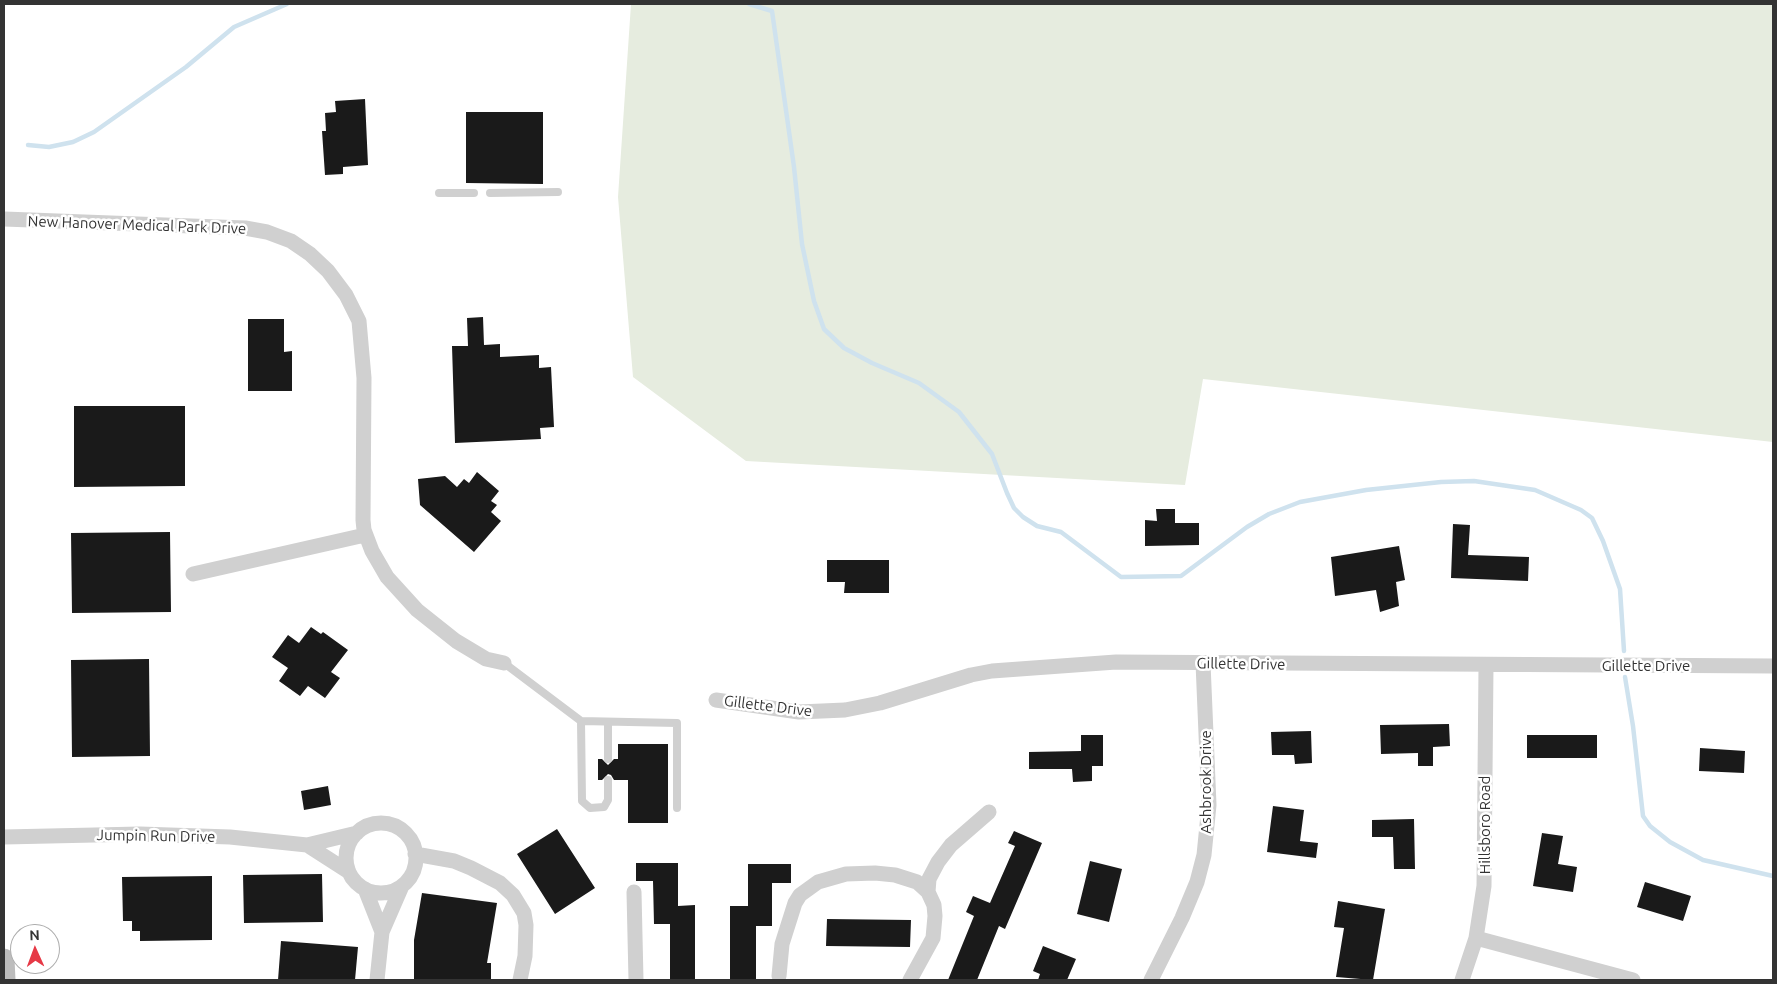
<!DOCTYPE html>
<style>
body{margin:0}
#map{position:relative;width:1777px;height:984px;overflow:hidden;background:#fff;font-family:Ubuntu,sans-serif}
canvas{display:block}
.frame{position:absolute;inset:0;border:5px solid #333;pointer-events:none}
.north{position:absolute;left:10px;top:924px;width:50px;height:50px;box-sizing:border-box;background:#fff;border:1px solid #adadad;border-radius:50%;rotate:358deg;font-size:14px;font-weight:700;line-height:20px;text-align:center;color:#333}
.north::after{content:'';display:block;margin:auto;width:18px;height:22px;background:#e63946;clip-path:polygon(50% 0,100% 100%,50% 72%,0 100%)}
</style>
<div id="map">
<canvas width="1777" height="984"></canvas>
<div class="frame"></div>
<div class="north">N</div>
</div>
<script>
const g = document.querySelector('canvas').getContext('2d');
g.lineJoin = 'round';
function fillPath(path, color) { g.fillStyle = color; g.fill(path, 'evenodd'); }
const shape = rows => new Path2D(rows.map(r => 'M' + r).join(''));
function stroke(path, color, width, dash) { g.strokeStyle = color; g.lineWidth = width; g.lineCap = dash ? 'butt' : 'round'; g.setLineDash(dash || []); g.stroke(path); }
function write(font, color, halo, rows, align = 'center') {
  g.font = font + ' Ubuntu,sans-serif'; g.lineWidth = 5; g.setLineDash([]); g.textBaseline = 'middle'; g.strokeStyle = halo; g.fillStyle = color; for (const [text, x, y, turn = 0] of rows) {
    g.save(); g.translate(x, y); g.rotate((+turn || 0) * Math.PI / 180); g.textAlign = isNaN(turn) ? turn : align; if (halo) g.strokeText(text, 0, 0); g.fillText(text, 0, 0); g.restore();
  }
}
const green = shape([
 [631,4,1773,4,1773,442,1203,379,1185,485,746,461,633,377,618,197]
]);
const stream = shape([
 [749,4,772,11,794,167,802,244,814,301,824,329,844,348,872,363,919,383,959,412,992,454,1007,493,1014,508,1023,517,1037,526,1061,532,1121,577,1181,576,1247,527,1269,514,1300,502,1366,490,1441,482,1474,481,1535,490,1581,510,1592,518,1603,541,1620,589,1624,651],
 [28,145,49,147,73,142,94,132,186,67,234,27,287,4],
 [1625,677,1633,726,1643,816,1650,826,1670,842,1703,860,1773,876]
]);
const building = shape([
 [365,99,368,165,343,167,343,174,325,175,322,131,326,131,325,113,336,112,335,101],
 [466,112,543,112,543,184,466,183],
 [483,317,484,345,500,344,500,357,539,355,539,368,551,367,554,427,540,428,541,439,455,443,452,346,468,346,467,318],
 [248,319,284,319,284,352,292,351,292,391,248,391],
 [74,406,185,406,185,486,74,487],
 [477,472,499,491,491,501,497,505,491,512,501,521,474,552,420,505,418,479,445,476,457,487,464,479,469,483],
 [1156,509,1175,509,1175,523,1199,523,1199,545,1145,546,1145,520,1157,521],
 [1453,524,1470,525,1468,555,1529,557,1528,581,1451,578],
 [170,532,171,612,72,613,71,533],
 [1399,546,1405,580,1396,582,1399,606,1380,612,1376,590,1335,596,1331,557],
 [827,560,889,560,889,593,844,593,845,582,827,582],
 [311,627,321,634,323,632,348,650,331,672,340,678,325,698,308,686,300,696,279,681,288,668,272,657,288,635,299,643],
 [149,659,150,756,72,757,71,660],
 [1449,724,1450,746,1433,747,1433,766,1418,766,1418,753,1381,754,1380,725],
 [1311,731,1312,763,1295,764,1294,755,1272,755,1271,732],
 [1081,735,1103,735,1103,766,1092,766,1092,781,1073,782,1072,769,1029,769,1029,752,1081,751],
 [1527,735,1597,735,1597,758,1527,758],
 [618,744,668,744,668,823,628,823,628,780,614,780,611,775,608,774,602,780,598,780,598,759,602,759,608,765,614,759,618,759],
 [1700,748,1745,751,1744,773,1699,771],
 [328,786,331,805,304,810,301,791],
 [1273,806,1304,810,1300,841,1318,843,1316,858,1267,852],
 [1414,819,1415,869,1394,869,1393,837,1372,837,1372,820],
 [557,829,595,888,555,914,517,854],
 [1014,831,1042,843,1005,929,999,926,977,980,948,980,974,916,966,912,973,896,990,903,1015,846,1008,843],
 [1542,833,1563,836,1558,864,1577,867,1573,892,1533,886],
 [1090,861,1122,869,1109,922,1077,914],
 [636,863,678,863,678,906,695,905,695,980,670,980,670,924,654,924,653,881,636,881],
 [748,864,791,864,791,883,772,883,772,926,756,926,756,980,730,980,730,906,748,906],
 [322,874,323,922,244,923,243,875],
 [212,876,212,940,140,941,140,931,132,931,132,921,123,921,122,877],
 [1645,882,1691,896,1683,921,1637,907],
 [422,893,497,903,487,963,491,963,491,980,414,980,414,940],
 [1338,901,1385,909,1373,980,1336,977,1344,928,1334,927],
 [827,919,911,920,910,947,826,946],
 [281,941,358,947,355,980,278,980],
 [1043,946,1076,959,1067,980,1038,980,1040,974,1033,971]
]);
const lane = shape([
 [439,193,474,193],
 [490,193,558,192],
 [504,663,581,721,677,723,677,808],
 [581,721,582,801,590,808,604,807,608,800,608,780],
 [608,723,608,759]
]);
const street = shape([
 [4,219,245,228,267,232,291,241,310,254,328,271,346,295,359,321,364,378,363,520,364,530,372,551,387,577,417,610,456,641,486,659,504,663],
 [193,574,365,535],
 [716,700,799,712,845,710,880,703,971,675,992,671,1116,662,1773,666],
 '346 858a35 35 0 1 1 70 0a35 35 0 1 1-70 0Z',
 [4,837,140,834,230,837,307,845],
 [415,854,454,861,471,868,500,883,513,895,524,913,526,925,525,956,520,980],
 [349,872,307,845,357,833],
 [365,889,382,932,402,886],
 [634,892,636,980],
 [1476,938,1633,980],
 [779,976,782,944,795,903,800,895,818,882,846,874,875,873,895,875,917,882,928,892],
 [377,980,382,932],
 [910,980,933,938,935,916,934,905,928,892,929,879,938,862,951,845,989,812],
 [1151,980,1182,918,1197,882,1204,855,1209,805,1203,663],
 [1462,980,1476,938,1484,886,1486,666]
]);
const secondary = shape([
 [4,959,5,980]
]);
const streetNames = [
 ["New Hanover Medical Park Drive",137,225,2],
 ["Gillette Drive",1241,664,1],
 ["Gillette Drive",1646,666],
 ["Gillette Drive",768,706,7],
 ["Ashbrook Drive",1206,782,-90],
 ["Hillsboro Road",1485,825,-90],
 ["Jumpin Run Drive",156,836,1]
];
fillPath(green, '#e6ecdf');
stroke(stream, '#cfe2ee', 4.5);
fillPath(building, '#1a1a1a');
stroke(lane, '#d0d0d0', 8);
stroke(street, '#d0d0d0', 15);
stroke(secondary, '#bdbdbd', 21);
write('15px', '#333', '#fff', streetNames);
</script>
